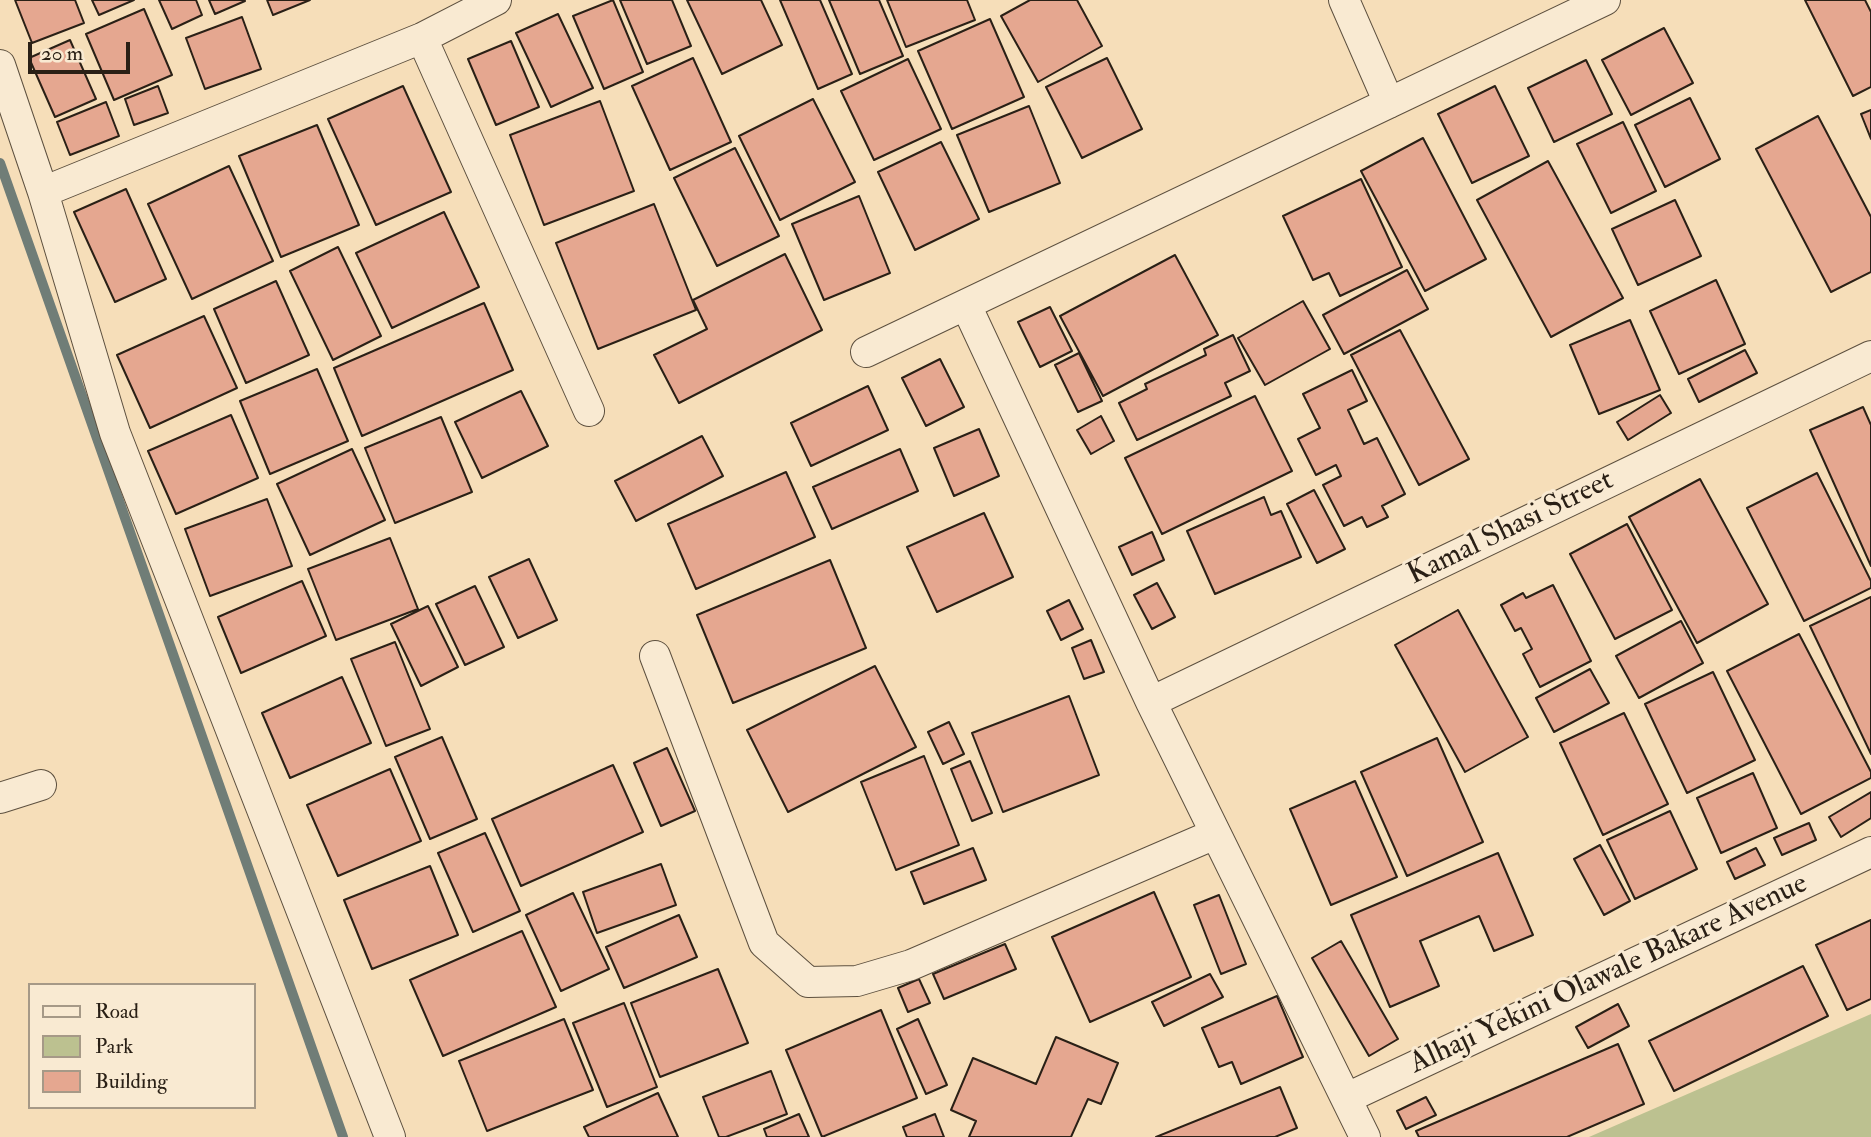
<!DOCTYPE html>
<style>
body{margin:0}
#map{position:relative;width:1871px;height:1137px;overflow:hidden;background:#f6deb9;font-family:"IM FELL Double Pica",serif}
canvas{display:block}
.legend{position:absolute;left:28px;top:983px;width:228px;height:126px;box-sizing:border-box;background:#f9ead2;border:2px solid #a69987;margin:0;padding:9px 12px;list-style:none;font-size:21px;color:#2a2016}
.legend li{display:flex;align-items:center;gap:14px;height:35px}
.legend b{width:35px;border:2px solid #a69987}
.scale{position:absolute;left:28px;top:42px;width:102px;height:32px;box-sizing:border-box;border:4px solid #2a2016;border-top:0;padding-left:9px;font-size:21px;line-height:24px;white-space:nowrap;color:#2a2016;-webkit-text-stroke:5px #f9ead2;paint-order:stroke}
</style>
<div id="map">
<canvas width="1871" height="1137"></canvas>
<ul class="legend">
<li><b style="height:9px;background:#f9ead2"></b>Road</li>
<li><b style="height:19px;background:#bcc190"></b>Park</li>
<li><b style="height:19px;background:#e5a790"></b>Building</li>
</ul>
<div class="scale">20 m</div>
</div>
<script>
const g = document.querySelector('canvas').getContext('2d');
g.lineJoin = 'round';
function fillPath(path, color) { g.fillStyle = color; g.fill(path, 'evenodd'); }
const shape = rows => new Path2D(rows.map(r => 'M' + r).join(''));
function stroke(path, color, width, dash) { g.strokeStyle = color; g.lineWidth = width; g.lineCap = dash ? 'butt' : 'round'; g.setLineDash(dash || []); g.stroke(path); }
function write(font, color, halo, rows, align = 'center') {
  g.font = font + ' "IM FELL Double Pica",serif'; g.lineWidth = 6; g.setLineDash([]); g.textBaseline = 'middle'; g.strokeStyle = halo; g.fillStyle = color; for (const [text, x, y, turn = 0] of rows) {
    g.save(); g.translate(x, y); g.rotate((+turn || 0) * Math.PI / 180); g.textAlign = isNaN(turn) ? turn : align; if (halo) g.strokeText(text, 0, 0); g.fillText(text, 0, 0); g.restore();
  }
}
const green = shape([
 [1871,1014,1871,1137,1589,1137]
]);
const stream = shape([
 [0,163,343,1137]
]);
const building = shape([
 [15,0,75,0,84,23,32,43,15,0],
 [92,0,134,0,99,15,92,0],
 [159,0,196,0,202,15,172,29,159,0],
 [209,0,244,0,245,1,215,14,209,0],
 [267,0,310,0,273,15,267,0],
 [613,0,643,72,604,89,573,16,613,0],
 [620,0,672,0,691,46,647,64,620,0],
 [687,0,761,0,782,45,722,74,687,0],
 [780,0,820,0,852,74,818,89,780,0],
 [829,0,879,0,903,56,860,74,829,0],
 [887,0,967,0,975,20,906,47,887,0],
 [1030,0,1077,0,1102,46,1038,82,1001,16,1030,0],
 [1805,0,1865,0,1871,12,1871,87,1853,96,1805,0],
 [144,9,172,75,114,100,86,34,144,9],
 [558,14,593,88,551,107,516,33,558,14],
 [242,17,261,69,205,89,186,38,242,17],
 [990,19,1024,97,952,129,918,51,990,19],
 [1664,28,1693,83,1631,115,1602,60,1664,28],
 [70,40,96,99,55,117,29,58,70,40],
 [511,41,539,107,496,125,468,59,511,41],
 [693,58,731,142,670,170,632,86,693,58],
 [1107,58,1142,129,1082,158,1046,87,1107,58],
 [908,59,941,129,874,160,841,91,908,59],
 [1586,60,1612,114,1554,142,1528,88,1586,60],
 [158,86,168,113,134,125,125,99,158,86],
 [403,86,451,192,376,225,328,119,403,86],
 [1495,86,1529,156,1472,183,1438,114,1495,86],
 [1690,98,1720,159,1665,187,1635,125,1690,98],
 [813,99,855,182,780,220,739,136,813,99],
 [600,101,634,191,544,225,510,135,600,101],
 [106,102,119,136,70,155,57,122,106,102],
 [1029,106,1060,183,989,212,957,135,1029,106],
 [1871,110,1871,139,1861,114,1871,110],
 [1818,116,1871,217,1871,272,1831,292,1756,149,1818,116],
 [1623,122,1656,191,1611,213,1577,144,1623,122],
 [317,125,359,225,281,257,239,156,317,125],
 [1423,138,1486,259,1425,291,1361,171,1423,138],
 [941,142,979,219,915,250,878,172,941,142],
 [735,148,779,236,717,266,674,178,735,148],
 [1548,161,1623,298,1551,337,1477,200,1548,161],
 [229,166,273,261,192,299,148,204,229,166],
 [1361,179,1402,267,1340,296,1329,273,1313,280,1283,216,1361,179],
 [126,189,166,279,115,302,74,212,126,189],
 [859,196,890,273,824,300,792,224,859,196],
 [1675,200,1701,256,1638,285,1612,229,1675,200],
 [654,204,696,310,598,349,556,243,654,204],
 [444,212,479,287,392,328,356,253,444,212],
 [338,247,381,336,333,360,290,271,338,247],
 [785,254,822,330,679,403,654,355,707,329,693,300,785,254],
 [1175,255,1218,335,1103,396,1060,316,1175,255],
 [1407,270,1428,309,1344,354,1323,315,1407,270],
 [1716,280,1745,344,1679,374,1650,311,1716,280],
 [276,281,309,355,246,383,214,309,276,281],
 [1303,301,1330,349,1265,385,1238,338,1303,301],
 [484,303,513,370,362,436,334,368,484,303],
 [1050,307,1072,351,1040,367,1018,322,1050,307],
 [204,316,237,388,150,428,117,355,204,316],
 [1630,320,1660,390,1599,414,1570,345,1630,320],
 [1400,330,1469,459,1419,485,1351,355,1400,330],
 [1233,335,1250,371,1225,383,1231,396,1137,440,1119,403,1147,389,1145,384,1206,355,1204,349,1233,335],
 [1745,350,1757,373,1699,402,1688,379,1745,350],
 [1079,353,1102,401,1078,412,1055,365,1079,353],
 [940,359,964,407,926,426,902,378,940,359],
 [317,369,348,441,270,474,240,401,317,369],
 [1352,370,1367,401,1348,410,1364,444,1377,438,1405,494,1382,506,1388,517,1367,527,1362,517,1344,526,1323,485,1341,476,1336,465,1316,475,1298,439,1320,428,1303,394,1352,370],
 [868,386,888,430,811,466,791,423,868,386],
 [521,391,548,446,482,478,455,422,521,391],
 [1660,395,1671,413,1628,440,1617,422,1660,395],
 [1255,396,1292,471,1162,534,1125,458,1255,396],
 [1863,407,1871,425,1871,566,1810,430,1863,407],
 [231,415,258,478,176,514,148,451,231,415],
 [1101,416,1114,441,1091,454,1077,430,1101,416],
 [441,417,472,492,395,523,365,448,441,417],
 [979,429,999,476,954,496,934,448,979,429],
 [702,436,723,476,636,521,615,481,702,436],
 [352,449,385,520,310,555,277,484,352,449],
 [900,449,918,491,832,529,813,487,900,449],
 [786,472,815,537,696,589,668,524,786,472],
 [1817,473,1871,581,1871,588,1804,621,1747,508,1817,473],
 [1700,479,1768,604,1697,643,1629,517,1700,479],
 [1314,490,1345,549,1317,563,1287,504,1314,490],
 [1264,497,1271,515,1281,511,1301,557,1215,594,1187,531,1264,497],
 [267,499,292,566,210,596,185,529,267,499],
 [984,513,1013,577,937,612,907,547,984,513],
 [1627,524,1672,610,1615,639,1570,554,1627,524],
 [1152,532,1164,560,1132,575,1119,547,1152,532],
 [390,538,418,609,336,640,308,569,390,538],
 [529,559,557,620,518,638,489,577,529,559],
 [830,560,866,648,733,703,697,615,830,560],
 [302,581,326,636,241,673,218,617,302,581],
 [1157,583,1175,617,1152,629,1134,595,1157,583],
 [1553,585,1591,661,1540,687,1523,654,1532,649,1521,628,1515,631,1501,605,1523,593,1526,598,1553,585],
 [475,586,504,647,465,665,436,604,475,586],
 [1871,597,1871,754,1810,626,1871,597],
 [1069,600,1083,629,1061,640,1047,611,1069,600],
 [428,606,458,667,421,686,391,624,428,606],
 [1458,610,1528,737,1465,772,1395,645,1458,610],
 [1681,621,1703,663,1639,698,1616,656,1681,621],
 [1799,634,1871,772,1871,778,1801,814,1727,671,1799,634],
 [1091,640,1104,672,1084,679,1072,648,1091,640],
 [395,642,430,729,386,746,351,659,395,642],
 [875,666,916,747,788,812,747,730,875,666],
 [1590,669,1609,703,1554,732,1536,698,1590,669],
 [1713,672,1755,760,1687,793,1645,704,1713,672],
 [342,677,371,743,290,778,262,713,342,677],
 [1069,696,1099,775,1003,812,972,733,1069,696],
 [1624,713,1668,804,1603,835,1560,743,1624,713],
 [949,722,964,754,943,764,928,732,949,722],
 [442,737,477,819,430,839,395,757,442,737],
 [1437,738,1483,842,1407,876,1361,772,1437,738],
 [667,748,695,811,661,826,634,763,667,748],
 [924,756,959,845,896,870,861,782,924,756],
 [970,761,992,813,972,821,951,769,970,761],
 [613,765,643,832,521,886,492,819,613,765],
 [390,769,421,841,338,876,307,805,390,769],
 [1753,773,1777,828,1721,853,1697,798,1753,773],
 [1355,781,1397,877,1331,905,1290,809,1355,781],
 [1871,792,1871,818,1841,837,1829,817,1871,792],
 [1670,811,1697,869,1635,899,1607,840,1670,811],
 [1809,823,1816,840,1782,855,1774,838,1809,823],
 [485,833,520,911,473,932,438,853,485,833],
 [1600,845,1630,901,1604,915,1574,859,1600,845],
 [973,848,986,880,924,904,911,872,973,848],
 [1756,848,1765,865,1735,879,1727,862,1756,848],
 [1498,853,1533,935,1494,951,1479,916,1420,941,1439,986,1390,1007,1351,915,1498,853],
 [661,864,676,905,597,933,583,892,661,864],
 [430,866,458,935,372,969,344,900,430,866],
 [1154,892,1191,977,1090,1022,1052,937,1154,892],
 [573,893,609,969,561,991,526,915,573,893],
 [1219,895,1246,964,1221,974,1194,905,1219,895],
 [679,915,697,957,624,988,606,947,679,915],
 [1871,920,1871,999,1847,1010,1816,945,1871,920],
 [522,931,556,1007,443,1056,410,980,522,931],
 [1341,941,1398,1039,1369,1056,1312,958,1341,941],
 [1005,944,1016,969,944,999,933,974,1005,944],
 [1803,966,1828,1016,1674,1091,1649,1041,1803,966],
 [718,969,748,1043,660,1077,631,1003,718,969],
 [1210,974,1223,997,1164,1026,1152,1002,1210,974],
 [919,979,930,1003,908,1012,898,988,919,979],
 [1277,996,1303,1057,1241,1084,1232,1062,1219,1067,1202,1028,1277,996],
 [624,1003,657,1087,607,1107,573,1023,624,1003],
 [1618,1004,1629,1026,1588,1048,1576,1027,1618,1004],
 [881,1010,917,1098,822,1137,786,1050,881,1010],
 [564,1019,593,1090,487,1131,459,1061,564,1019],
 [918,1019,947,1085,926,1094,897,1029,918,1019],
 [1056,1037,1118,1063,1101,1104,1088,1099,1071,1137,969,1137,976,1121,951,1110,973,1058,1036,1084,1056,1037],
 [1618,1044,1644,1104,1567,1137,1419,1137,1416,1131,1618,1044],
 [771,1071,787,1114,726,1137,719,1137,703,1097,771,1071],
 [1280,1087,1297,1128,1275,1137,1156,1137,1280,1087],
 [658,1093,678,1137,589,1137,584,1127,658,1093],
 [1426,1097,1436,1115,1406,1129,1397,1111,1426,1097],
 [799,1114,809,1137,767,1137,764,1129,799,1114],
 [935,1114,944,1137,907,1137,903,1127,935,1114]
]);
const street = shape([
 [1344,0,1389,103],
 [422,38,589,411],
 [0,65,43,192],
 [966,305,1151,702,1365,1137],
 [866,352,1605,0],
 [655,656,764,943,808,982,857,981,911,965,1215,834],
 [1151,702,1871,356],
 [0,798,41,785],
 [1347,1098,1871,852],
 [390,1137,115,433,43,192,422,38,496,0]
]);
const streetNames = [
 ["Kamal Shasi Street",1511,529,-26],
 ["Alhaji Yekini Olawale Bakare Avenue",1609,975,-25]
];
fillPath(green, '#bcc190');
stroke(stream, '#707d77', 10);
fillPath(building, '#e5a790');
stroke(building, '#2a2016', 2);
stroke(street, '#5d503f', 32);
stroke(street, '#f9ead2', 30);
write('30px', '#2a2016', '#f9ead2', streetNames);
</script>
